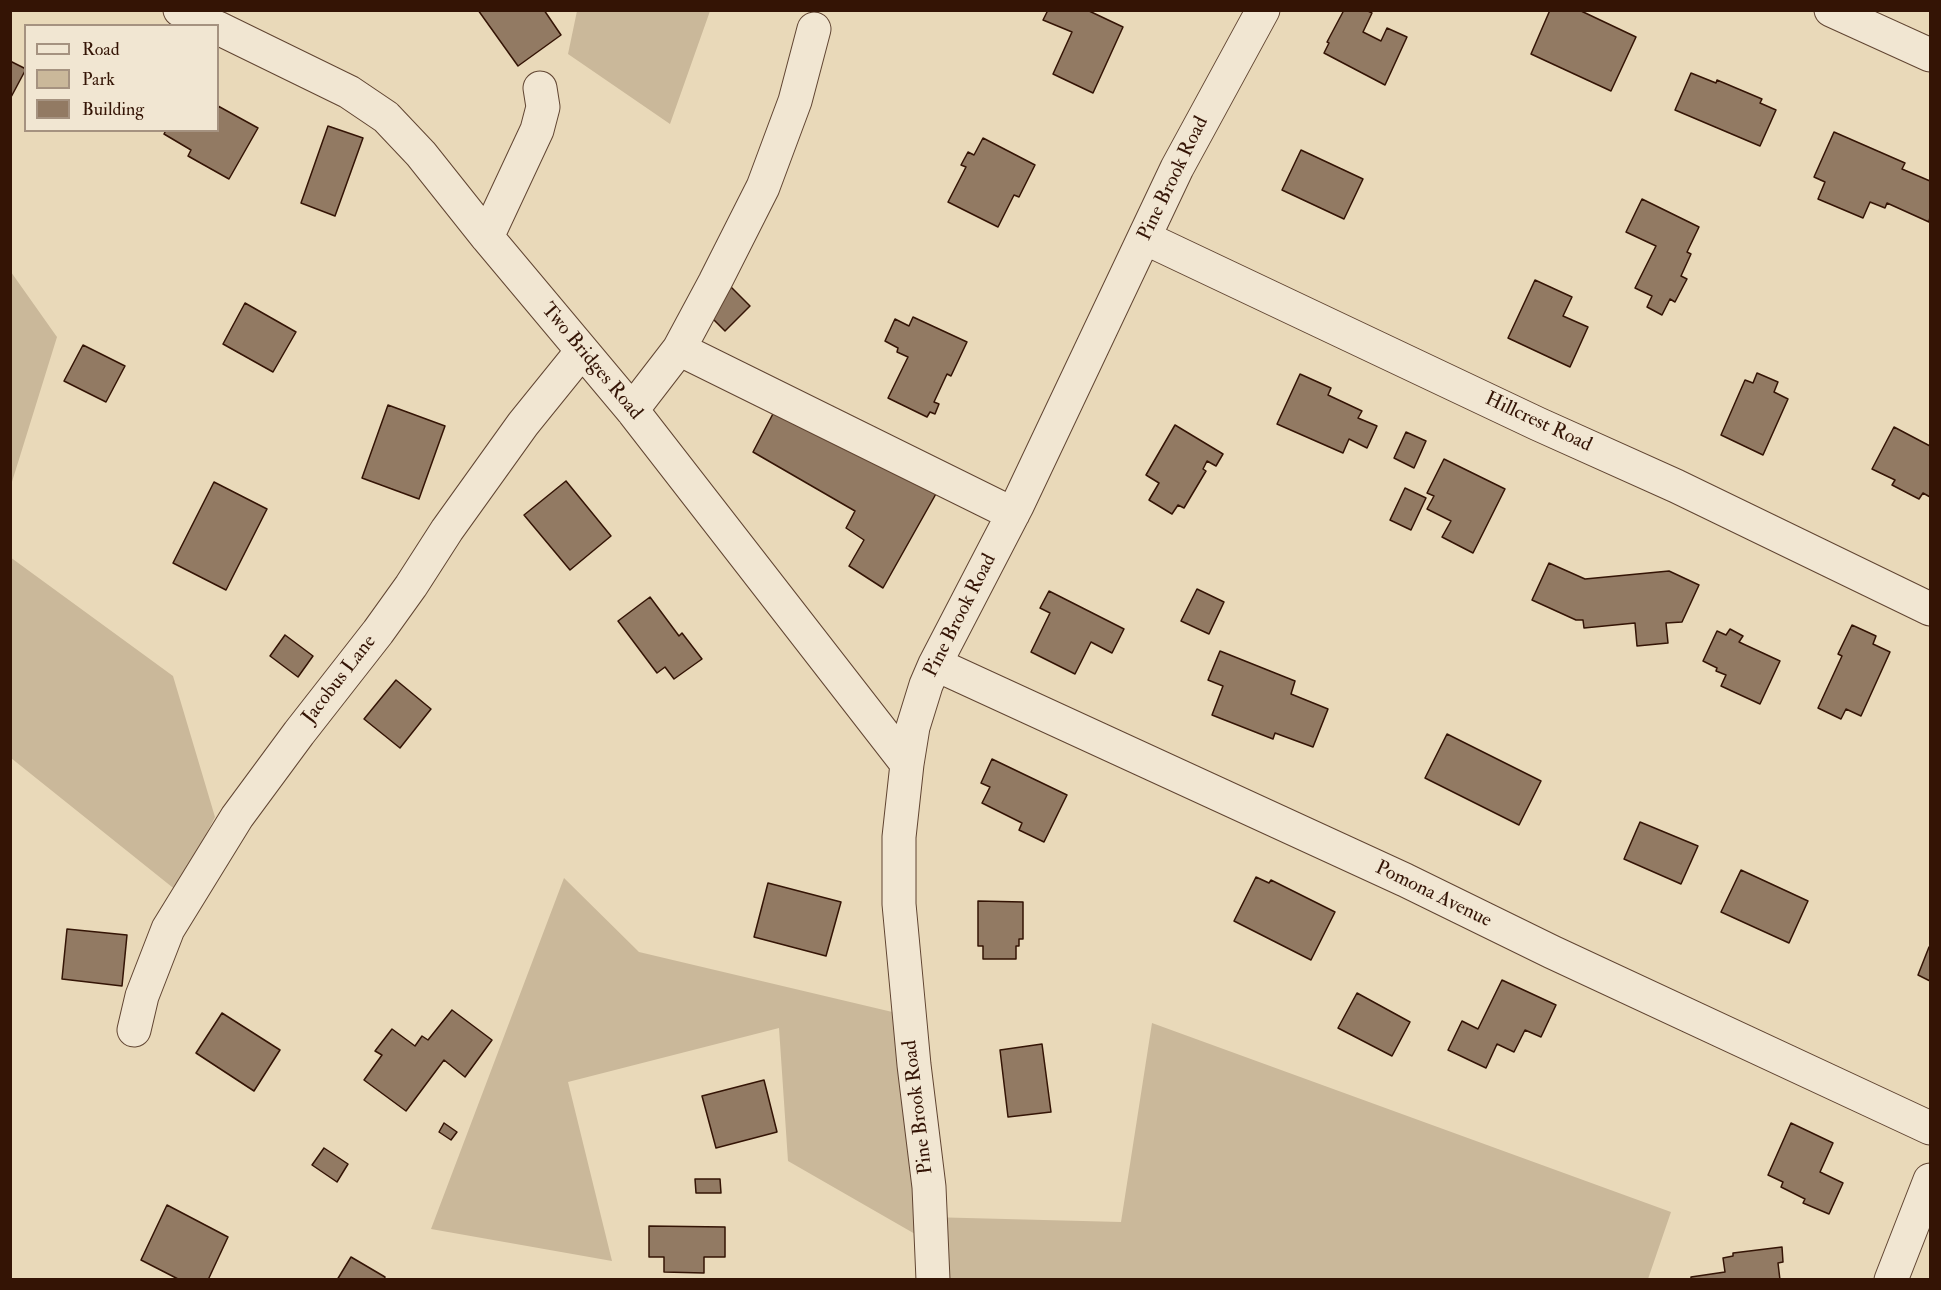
<!DOCTYPE html>
<style>
body{margin:0}
#map{position:relative;width:1941px;height:1290px;overflow:hidden;background:#e9d9b9;font-family:"IM FELL Double Pica",serif}
canvas{display:block}
.frame{position:absolute;inset:0;border:12px solid #341405;pointer-events:none}
.legend{position:absolute;left:24px;top:24px;width:195px;height:108px;box-sizing:border-box;background:#f1e6d2;border:2px solid #a59280;margin:0;padding:8px 10px;list-style:none;font-size:18px;color:#341405}
.legend li{display:flex;align-items:center;gap:12px;height:30px}
.legend b{width:30px;border:2px solid #a59280}
</style>
<div id="map">
<canvas width="1941" height="1290"></canvas>
<div class="frame"></div>
<ul class="legend">
<li><b style="height:8px;background:#f1e6d2"></b>Road</li>
<li><b style="height:16px;background:#cab89a"></b>Park</li>
<li><b style="height:16px;background:#927a63"></b>Building</li>
</ul>
</div>
<script>
const g = document.querySelector('canvas').getContext('2d');
g.lineJoin = 'round';
function fillPath(path, color) { g.fillStyle = color; g.fill(path, 'evenodd'); }
const shape = rows => new Path2D(rows.map(r => 'M' + r).join(''));
function stroke(path, color, width, dash) { g.strokeStyle = color; g.lineWidth = width; g.lineCap = dash ? 'butt' : 'round'; g.setLineDash(dash || []); g.stroke(path); }
function write(font, color, halo, rows, align = 'center') {
  g.font = font + ' "IM FELL Double Pica",serif'; g.lineWidth = 6; g.setLineDash([]); g.textBaseline = 'middle'; g.strokeStyle = halo; g.fillStyle = color; for (const [text, x, y, turn = 0] of rows) {
    g.save(); g.translate(x, y); g.rotate((+turn || 0) * Math.PI / 180); g.textAlign = isNaN(turn) ? turn : align; if (halo) g.strokeText(text, 0, 0); g.fillText(text, 0, 0); g.restore();
  }
}
const green = shape([
 [577,11,710,11,670,124,568,54],
 [11,272,57,337,11,485],
 [10,557,173,676,215,817,177,891,11,758],
 [564,878,639,952,905,1015,928,1217,1121,1222,1152,1023,1671,1212,1648,1279,931,1279,929,1242,788,1161,779,1028,568,1082,612,1261,431,1229]
]);
const building = shape([
 [478,10,544,10,561,35,518,66,478,10],
 [1048,10,1087,10,1123,27,1093,93,1053,74,1072,32,1043,20,1048,10],
 [1344,10,1366,10,1372,13,1363,32,1381,41,1387,28,1407,37,1385,85,1324,53,1329,43,1327,42,1344,10],
 [1550,10,1579,10,1636,37,1611,91,1531,54,1550,10],
 [10,61,26,69,10,99,10,61],
 [1691,73,1716,83,1717,80,1762,99,1760,103,1776,110,1760,146,1675,110,1691,73],
 [218,106,258,128,229,179,188,156,191,150,164,134,166,130,218,130,218,106],
 [328,126,363,138,335,216,301,203,328,126],
 [1834,132,1905,163,1902,169,1930,181,1930,217,1929,222,1887,203,1885,208,1870,202,1863,218,1818,199,1825,182,1814,177,1834,132],
 [983,138,1035,165,1019,197,1014,195,998,227,948,202,966,167,961,165,968,152,974,155,983,138],
 [1301,150,1363,179,1344,219,1282,190,1301,150],
 [1642,199,1699,227,1687,252,1691,254,1681,276,1687,279,1675,302,1670,299,1662,315,1647,307,1652,296,1635,288,1656,246,1626,232,1642,199],
 [1535,280,1572,297,1563,316,1588,327,1570,367,1508,338,1535,280],
 [730,286,750,306,725,331,705,311,730,286],
 [245,303,296,332,273,372,223,344,245,303],
 [913,317,967,342,951,376,947,374,934,402,939,404,935,414,930,412,927,417,888,398,908,357,897,352,898,348,885,341,895,319,909,326,913,317],
 [83,345,125,366,106,402,64,381,83,345],
 [1757,373,1778,382,1774,392,1788,399,1763,455,1721,435,1745,380,1753,383,1757,373],
 [1300,374,1331,388,1328,395,1362,411,1358,418,1377,426,1367,448,1349,439,1343,453,1277,424,1300,374],
 [388,405,445,426,419,499,362,478,388,405],
 [776,408,937,492,883,588,849,566,864,540,846,528,855,511,753,452,776,408],
 [1175,425,1223,454,1216,466,1207,461,1203,469,1206,471,1184,508,1178,505,1172,514,1149,500,1159,483,1146,475,1175,425],
 [1894,427,1930,446,1930,497,1923,493,1919,499,1892,485,1895,480,1872,469,1894,427],
 [1406,432,1426,441,1414,468,1394,458,1406,432],
 [1444,459,1505,489,1473,553,1442,537,1451,521,1427,509,1434,496,1427,493,1444,459],
 [566,481,611,536,570,570,524,515,566,481],
 [214,482,267,509,226,590,173,563,214,482],
 [1405,488,1426,498,1411,530,1390,520,1405,488],
 [1549,563,1585,579,1669,571,1699,585,1682,622,1666,623,1668,643,1637,646,1635,623,1584,628,1583,620,1576,620,1532,600,1549,563],
 [1197,589,1224,602,1209,634,1181,621,1197,589],
 [1049,591,1124,629,1112,653,1091,642,1075,674,1031,652,1050,613,1040,608,1049,591],
 [650,597,679,636,682,633,702,659,674,679,665,667,657,673,618,621,650,597],
 [1852,625,1876,636,1873,644,1890,652,1861,716,1846,709,1841,719,1818,708,1842,656,1838,654,1852,625],
 [1730,629,1743,636,1739,642,1780,661,1760,704,1721,686,1726,675,1716,671,1717,668,1703,661,1717,631,1726,635,1730,629],
 [285,635,313,656,298,677,270,656,285,635],
 [1220,651,1295,681,1291,694,1328,709,1313,747,1275,733,1273,739,1212,715,1223,686,1208,680,1220,651],
 [396,680,431,709,400,748,364,719,396,680],
 [1447,734,1541,781,1519,825,1425,778,1447,734],
 [992,759,1067,795,1044,842,1019,830,1022,823,982,803,990,787,981,783,992,759],
 [1640,822,1698,846,1681,884,1624,859,1640,822],
 [1741,870,1808,901,1789,943,1721,912,1741,870],
 [1256,877,1269,883,1271,880,1335,912,1311,960,1234,921,1256,877],
 [768,883,841,902,826,956,754,937,768,883],
 [978,901,1023,902,1023,939,1019,939,1019,946,1016,946,1016,959,983,959,983,946,978,946,978,901],
 [67,929,127,935,122,986,62,979,67,929],
 [1929,947,1930,948,1930,981,1918,975,1929,947],
 [1502,980,1556,1005,1541,1037,1525,1030,1514,1052,1497,1044,1486,1068,1448,1050,1462,1021,1478,1029,1502,980],
 [1357,993,1410,1022,1392,1056,1338,1028,1357,993],
 [452,1010,492,1040,465,1077,444,1060,406,1111,364,1080,382,1055,375,1051,392,1029,415,1046,422,1036,428,1040,452,1010],
 [222,1013,280,1050,254,1091,196,1053,222,1013],
 [1042,1044,1051,1112,1008,1117,1000,1050,1042,1044],
 [764,1080,777,1132,716,1148,702,1096,764,1080],
 [444,1123,457,1132,451,1140,439,1132,444,1123],
 [1791,1123,1833,1143,1820,1172,1843,1183,1829,1214,1803,1203,1805,1199,1781,1187,1783,1182,1768,1175,1791,1123],
 [324,1148,348,1164,337,1182,312,1165,324,1148],
 [695,1179,720,1179,721,1193,696,1193,695,1179],
 [167,1205,228,1237,208,1280,180,1280,141,1260,167,1205],
 [649,1226,725,1227,725,1257,704,1257,704,1273,664,1272,664,1257,649,1257,649,1226],
 [1782,1247,1783,1262,1778,1263,1780,1280,1691,1280,1691,1277,1725,1272,1723,1258,1733,1256,1733,1253,1782,1247],
 [351,1257,385,1277,384,1280,337,1280,351,1257]
]);
const minor = shape([
 [180,10,212,26],
 [1831,10,1930,55],
 [218,28,349,92,386,117,421,154,487,237,632,410,907,764],
 [487,237,537,130,543,107,540,88],
 [1145,238,1538,424,1676,486,1930,609],
 [679,349,1013,514],
 [632,410,679,349,715,282,763,187,795,101,814,29],
 [935,664,1405,880,1552,952,1930,1128],
 [134,1030,142,996,168,929,237,817,299,733,378,632,411,586,447,530,523,424,582,351],
 [933,1280,929,1187,914,1065,899,904,899,837,907,764,913,727,926,685,935,664,1017,506,1177,168,1263,10],
 [1891,1280,1930,1180]
]);
const streetNames = [
 ["Pine Brook Road",1174,179,-64],
 ["Two Bridges Road",591,362,50],
 ["Hillcrest Road",1538,423,25],
 ["Pine Brook Road",961,616,-63],
 ["Jacobus Lane",340,680,-52],
 ["Pomona Avenue",1433,895,26],
 ["Pine Brook Road",919,1107,-97]
];
fillPath(green, '#cab89a');
fillPath(building, '#927a63');
stroke(building, '#341405', 1.5);
stroke(minor, '#614532', 35);
stroke(minor, '#f1e6d2', 33);
write('20px', '#341405', '#f1e6d2', streetNames);
</script>
